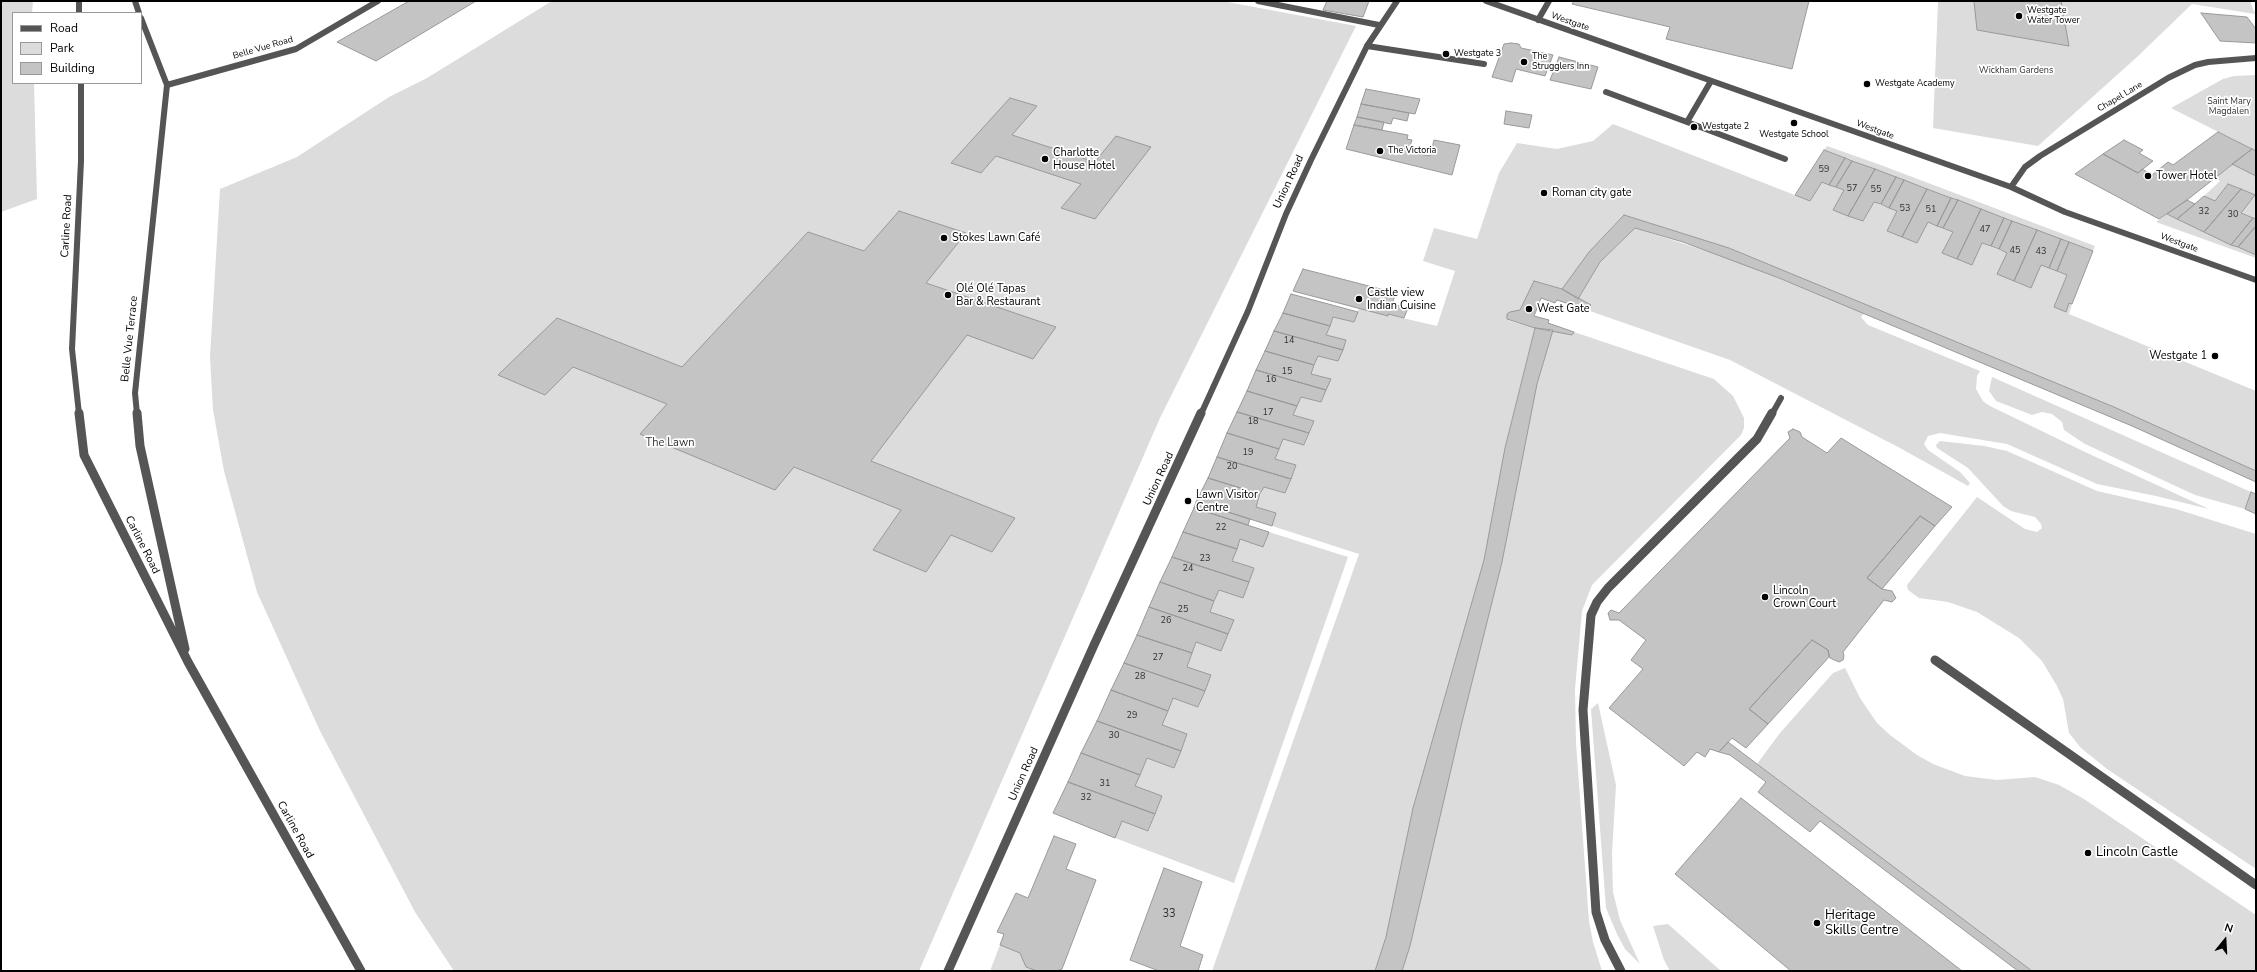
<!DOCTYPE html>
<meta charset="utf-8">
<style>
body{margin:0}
#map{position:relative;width:2257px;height:972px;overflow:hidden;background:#fff;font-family:"Nunito Sans",sans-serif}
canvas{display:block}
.frame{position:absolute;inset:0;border:2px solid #000;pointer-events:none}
.legend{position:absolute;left:12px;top:12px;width:130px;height:72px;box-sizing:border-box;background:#fff;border:1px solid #999;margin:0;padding:5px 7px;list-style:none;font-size:12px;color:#000}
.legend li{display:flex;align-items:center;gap:8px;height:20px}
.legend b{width:20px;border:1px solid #999}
.north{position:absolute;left:2205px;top:920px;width:40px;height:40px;-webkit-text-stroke:3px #fff;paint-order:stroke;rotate:18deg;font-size:11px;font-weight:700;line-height:16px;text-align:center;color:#000}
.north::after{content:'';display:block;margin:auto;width:14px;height:18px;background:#000;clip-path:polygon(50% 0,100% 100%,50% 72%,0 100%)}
</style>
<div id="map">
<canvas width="2257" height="972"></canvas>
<div class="frame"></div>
<ul class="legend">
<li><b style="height:5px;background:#555"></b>Road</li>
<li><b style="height:11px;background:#dcdcdc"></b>Park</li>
<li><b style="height:11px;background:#c4c4c4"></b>Building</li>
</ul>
<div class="north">N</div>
</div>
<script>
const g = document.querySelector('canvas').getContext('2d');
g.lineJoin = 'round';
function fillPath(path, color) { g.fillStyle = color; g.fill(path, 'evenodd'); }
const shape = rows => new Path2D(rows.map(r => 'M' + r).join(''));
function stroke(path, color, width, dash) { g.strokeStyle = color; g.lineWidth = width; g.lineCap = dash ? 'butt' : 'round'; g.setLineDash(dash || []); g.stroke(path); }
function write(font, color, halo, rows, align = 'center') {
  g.font = font + ' "Nunito Sans",sans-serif'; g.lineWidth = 3.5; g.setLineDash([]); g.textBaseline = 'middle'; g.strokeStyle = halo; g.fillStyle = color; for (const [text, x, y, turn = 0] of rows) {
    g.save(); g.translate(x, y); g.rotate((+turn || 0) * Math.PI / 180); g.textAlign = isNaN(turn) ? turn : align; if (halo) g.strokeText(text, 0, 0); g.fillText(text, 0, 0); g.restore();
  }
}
const green = shape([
 [1,1,33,1,32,13,13,13,13,83,34,83,37,199,1,212],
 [552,1,1222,1,1356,26,1160,418,919,971,454,971,415,912,320,731,257,592,224,471,213,410,210,357,220,189,297,157,389,97,427,78],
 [1938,1,2250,1,2255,14,2192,4,2137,57,2038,146,1933,128],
 [2256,75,2256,151,2171,108,2223,79,2234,76],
 [1613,124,1810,201,1822,182,1844,190,1833,210,1863,221,1874,202,1897,211,1887,231,1917,243,1928,222,1953,232,1943,253,1972,264,1982,243,2007,253,1998,274,2030,288,2041,265,2067,275,2054,307,2066,312,2069,303,2072,304,2069,314,2256,391,2256,471,2114,407,1729,248,1624,215,1589,252,1562,289,1534,281,1520,310,1507,314,1507,318,1510,321,1535,328,1505,448,1484,560,1413,808,1386,937,1375,971,1212,971,1359,554,1272,526,1276,513,1256,507,1264,487,1285,493,1291,479,1296,465,1275,459,1283,439,1305,445,1314,421,1293,415,1301,397,1321,402,1330,379,1311,374,1318,356,1338,361,1346,341,1326,335,1333,317,1354,322,1359,308,1437,326,1455,271,1423,261,1434,228,1477,239,1499,173,1517,143,1557,149,1593,141],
 [1827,146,1878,164,2095,246,2093,251,1981,209,1824,150],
 [2232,164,2256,176,2256,219,2241,213,2255,195,2228,184,2215,201,2204,196,2220,181,2215,178],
 [2167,214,2256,255,2256,258,2156,222],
 [1635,228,1731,259,1864,313,1861,317,1868,325,1980,371,1977,376,1976,389,1983,401,1990,406,2085,452,2209,509,2156,496,2097,484,2007,444,1940,433,1928,436,1924,444,1928,450,1960,472,1970,483,1968,486,1900,448,1730,360,1587,310,1591,305,1578,299,1600,262],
 [1553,330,1572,335,1574,332,1714,379,1733,396,1744,418,1744,428,1741,435,1592,585,1582,611,1575,689,1576,743,1589,921,1593,942,1602,971,1402,971,1410,946,1462,722,1502,562,1537,384],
 [1992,377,2251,492,2245,509,2195,495,2085,444,2064,430,2062,422,2052,414,2042,412,2032,415,1996,401,1989,391],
 [1940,441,1984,446,2007,451,2097,491,2176,509,2256,534,2256,869,2107,769,2081,748,2069,733,2063,699,2057,686,2042,661,2019,638,1977,612,1948,602,1919,598,1908,590,1907,585,1977,497,2025,529,2037,532,2042,528,2041,524,2035,517,2011,511,2003,506,1968,468,1937,448,1936,445],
 [1269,532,1348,557,1234,883,1115,838,1122,821,1149,831,1162,796,1135,786,1147,758,1174,768,1187,735,1162,725,1173,698,1199,707,1211,675,1187,667,1196,642,1221,650,1228,634,1210,612,1219,590,1243,598,1254,568,1232,561,1240,539,1263,546],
 [1845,668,1860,698,1877,723,1890,735,1917,755,1933,764,1965,776,1997,780,2035,777,2059,785,2084,799,2256,915,2256,971,2032,971,1757,764,1780,733,1833,673],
 [1598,703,1616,785,1612,853,1613,892,1620,920,1640,964,1625,949,1617,934,1606,908,1591,709],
 [1668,924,1721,971,1670,971,1664,960,1653,926],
 [1000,945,1020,953,1037,971,990,971]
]);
const building = shape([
 [409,1,476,1,376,61,337,42,409,1],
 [1327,1,1369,1,1363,17,1323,10,1327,1],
 [1574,1,1809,1,1792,69,1666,39,1670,27,1572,4,1574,1],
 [1974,1,2061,1,2069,46,1977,30,1974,1],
 [2201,13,2247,17,2256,29,2256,43,2220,41,2201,13],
 [1511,43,1519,44,1521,48,1553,55,1545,76,1516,69,1512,82,1492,77,1504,44,1511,43],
 [1559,57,1598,67,1591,89,1550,80,1559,57],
 [1366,89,1420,99,1415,114,1361,104,1366,89],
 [1010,98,1037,106,1012,135,1095,162,1116,136,1151,147,1095,219,1061,208,1081,184,996,156,981,173,951,163,1010,98],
 [1361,104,1409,113,1407,121,1393,118,1391,124,1357,117,1361,104],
 [1506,111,1532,115,1529,128,1504,124,1506,111],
 [1357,117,1384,122,1382,130,1354,125,1357,117],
 [1354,125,1408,135,1407,139,1412,140,1408,152,1430,156,1434,140,1460,145,1452,175,1346,149,1354,125],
 [2218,132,2252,149,2187,200,2159,219,2075,174,2103,154,2138,173,2142,169,2152,175,2168,162,2173,165,2218,132],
 [2124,140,2143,150,2139,153,2153,161,2138,173,2103,154,2124,140],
 [2252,149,2256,151,2256,176,2232,164,2252,149],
 [1824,150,1845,158,1829,185,1822,182,1810,201,1795,195,1824,150],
 [1845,158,1852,161,1836,187,1829,185,1845,158],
 [1852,161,1875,169,1848,216,1833,210,1844,190,1836,187,1852,161],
 [1875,169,1896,177,1881,204,1874,202,1863,221,1848,216,1875,169],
 [1896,177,1904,180,1889,208,1881,204,1896,177],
 [1904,180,1927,189,1902,237,1887,231,1897,211,1889,208,1904,180],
 [2228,184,2241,189,2204,232,2177,219,2204,196,2215,201,2228,184],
 [1927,189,1951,198,1937,226,1928,222,1917,243,1902,237,1927,189],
 [2241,189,2255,195,2241,213,2253,218,2231,245,2204,232,2241,189],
 [1951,198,1958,200,1943,228,1937,226,1951,198],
 [1958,200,1981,209,1957,259,1942,253,1953,232,1943,228,1958,200],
 [2187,200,2195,204,2177,219,2167,214,2187,200],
 [1981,209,2004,218,1991,246,1982,243,1972,265,1957,259,1981,209],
 [899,211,966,233,926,283,1056,327,1033,359,967,335,871,461,1015,518,992,552,951,535,926,572,873,550,901,510,794,467,775,490,640,434,667,404,573,367,545,395,498,375,557,318,682,367,808,232,864,251,899,211],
 [1624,215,1729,248,2114,407,2256,471,2256,482,2132,426,1779,278,1683,242,1635,228,1600,262,1578,299,1562,289,1589,252,1624,215],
 [2004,218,2012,221,1999,249,1991,246,2004,218],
 [2253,218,2256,219,2256,226,2238,247,2231,245,2253,218],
 [2012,221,2037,230,2014,281,1997,274,2007,253,1999,249,2012,221],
 [2256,226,2256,255,2238,247,2256,226],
 [2037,230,2061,239,2049,268,2041,265,2031,288,2014,281,2037,230],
 [2061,239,2069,242,2057,271,2049,268,2061,239],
 [2069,242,2093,251,2072,304,2069,303,2066,312,2054,307,2067,275,2057,271,2069,242],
 [1303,269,1396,293,1392,304,1408,308,1404,318,1388,314,1388,316,1293,291,1303,269],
 [1534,281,1562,289,1591,305,1587,310,1557,300,1555,303,1541,298,1534,316,1549,320,1548,323,1574,332,1572,335,1535,328,1507,319,1507,314,1510,312,1520,310,1534,281],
 [1291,294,1358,312,1354,322,1333,317,1330,326,1283,313,1291,294],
 [1283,313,1330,326,1326,335,1346,340,1343,350,1274,331,1283,313],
 [1535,328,1553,330,1537,384,1502,562,1462,722,1410,946,1402,971,1375,971,1386,937,1413,808,1484,560,1505,448,1535,328],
 [1274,331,1343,350,1338,361,1318,356,1314,365,1265,351,1274,331],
 [1265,351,1314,365,1311,374,1331,379,1326,390,1256,370,1265,351],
 [1256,370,1326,390,1321,402,1301,397,1297,406,1247,391,1256,370],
 [1247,391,1297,406,1293,415,1314,421,1309,433,1237,412,1247,391],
 [1237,412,1309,433,1304,445,1283,439,1279,449,1227,433,1237,412],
 [1793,429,1800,432,1802,437,1827,453,1841,438,1952,507,1935,526,1920,516,1867,578,1882,589,1892,591,1896,598,1892,602,1884,600,1843,652,1844,656,1843,660,1839,662,1830,658,1828,650,1812,640,1749,709,1768,724,1746,748,1732,738,1719,752,1710,749,1705,757,1697,752,1684,766,1609,708,1643,669,1631,660,1646,640,1619,620,1610,620,1608,613,1611,610,1619,613,1790,438,1788,432,1793,429],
 [1227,433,1279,449,1275,459,1296,465,1291,479,1217,457,1227,433],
 [1217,457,1291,479,1285,493,1264,487,1260,494,1208,478,1217,457],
 [1208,478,1260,494,1256,507,1276,513,1272,526,1196,502,1208,478],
 [2251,492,2256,494,2256,514,2245,509,2251,492],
 [1196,502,1250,519,1248,525,1194,508,1196,502],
 [1194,508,1269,532,1263,547,1240,539,1237,549,1183,532,1194,508],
 [1920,516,1935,526,1882,589,1867,578,1920,516],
 [1183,532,1237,549,1232,561,1254,568,1249,582,1172,557,1183,532],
 [1172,557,1249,582,1243,598,1219,590,1214,601,1160,582,1172,557],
 [1160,582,1214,601,1210,612,1234,620,1228,634,1149,607,1160,582],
 [1149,607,1228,634,1221,651,1196,642,1192,653,1137,635,1149,607],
 [1137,635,1192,653,1187,667,1211,675,1205,691,1124,663,1137,635],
 [1812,640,1828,650,1829,657,1768,724,1749,709,1812,640],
 [1124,663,1205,691,1198,707,1173,698,1168,711,1111,690,1124,663],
 [1111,690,1168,711,1162,725,1187,734,1181,751,1097,721,1111,690],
 [1097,721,1181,751,1174,768,1147,758,1140,775,1081,753,1097,721],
 [1728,742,1757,764,2032,971,2018,971,1820,821,1810,832,1758,792,1766,782,1730,755,1719,752,1728,742],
 [1081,753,1140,775,1135,786,1162,796,1155,814,1068,782,1081,753],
 [1068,782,1155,814,1148,831,1122,821,1115,838,1053,813,1068,782],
 [1741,798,1962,971,1791,971,1675,874,1741,798],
 [1054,836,1076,844,1066,869,1096,880,1062,969,1056,971,1037,971,1026,967,1020,953,1000,945,1004,934,997,932,1016,893,1028,898,1054,836],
 [1164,868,1202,882,1180,946,1203,955,1198,971,1159,971,1130,960,1164,868]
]);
const laneFar1 = shape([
 [1367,46,1484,64],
 [1606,92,1687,122,1711,81],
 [1687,122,1785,159],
 [1772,414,1781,398]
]);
const lane = shape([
 [1935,660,2256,885],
 [1621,971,1605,940,1596,912,1583,710,1591,615,1597,602,1608,588,1757,439,1772,413]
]);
const streetFar1 = shape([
 [79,1,79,13],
 [135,1,139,13],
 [1258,1,1379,25],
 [1486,1,2011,187,2065,212,2256,280],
 [1538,20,1549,1],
 [167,85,296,49,378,1],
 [2011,187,2025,167,2040,156,2168,78,2195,65,2208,62,2256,58],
 [79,414,72,349,81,161,81,83],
 [137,414,135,393,167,85,141,18],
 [1201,414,1248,311,1286,214,1311,160,1367,46,1397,1]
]);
const street = shape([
 [79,413,84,455,188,662,361,971],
 [137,413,140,446,185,649],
 [948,971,1094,645,1201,413]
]);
const markers = [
 [2019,16,4,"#000"],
 [1446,54,4,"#000"],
 [1524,62,4,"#000"],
 [1867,84,4,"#000"],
 [1794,123,4,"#000"],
 [1694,127,4,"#000"],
 [1380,151,4,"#000"],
 [1045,159,4,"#000"],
 [2148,176,4,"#000"],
 [1544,193,4,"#000"],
 [944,238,4,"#000"],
 [948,295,4,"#000"],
 [1359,299,4,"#000"],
 [1529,309,4,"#000"],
 [2215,356,4,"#000"],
 [1188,501,4,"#000"],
 [1765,597,4,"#000"],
 [2088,853,4,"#000"],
 [1817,923,4,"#000"]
];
const farPoinames = [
 ["Westgate",2027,11],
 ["Water Tower",2027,21],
 ["Westgate 3",1454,54],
 ["The",1532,57],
 ["Strugglers Inn",1532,67],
 ["Westgate Academy",1875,84],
 ["Westgate 2",1702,127],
 ["Westgate School",1794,135,"center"],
 ["The Victoria",1388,151]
];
const farStreetnames = [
 ["Westgate",1570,22,19],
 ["Belle Vue Road",263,48,-16],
 ["Chapel Lane",2120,97,-31],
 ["Westgate",1875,130,20],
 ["Westgate",2179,243,20]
];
const farParknames = [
 ["Wickham Gardens",2016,71],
 ["Saint Mary",2229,102],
 ["Magdalen",2229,112]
];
const numberNames = [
 ["59",1824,170],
 ["57",1852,189],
 ["55",1876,190],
 ["53",1905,209],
 ["51",1931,210],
 ["32",2204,212],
 ["30",2233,215],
 ["47",1985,230],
 ["45",2015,251],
 ["43",2041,252],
 ["14",1289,341],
 ["15",1287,372],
 ["16",1271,380],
 ["17",1268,413],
 ["18",1253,422],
 ["19",1248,453],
 ["20",1232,467],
 ["22",1221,528],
 ["23",1205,559],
 ["24",1188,569],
 ["25",1183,610],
 ["26",1166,621],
 ["27",1158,658],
 ["28",1140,677],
 ["29",1132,716],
 ["30",1114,736],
 ["31",1105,784],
 ["32",1086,798]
];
const poiNames = [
 ["Charlotte",1053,153],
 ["House Hotel",1053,166],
 ["Tower Hotel",2156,176],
 ["Roman city gate",1552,193],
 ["Stokes Lawn Café",952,238],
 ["Olé Olé Tapas",956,289],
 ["Bar & Restaurant",956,302],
 ["Castle view",1367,293],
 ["Indian Cuisine",1367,306],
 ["West Gate",1537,309],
 ["Westgate 1",2207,356,"right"],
 ["Lawn Visitor",1196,495],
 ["Centre",1196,508],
 ["Lincoln",1773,591],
 ["Crown Court",1773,604]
];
const streetNames = [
 ["Union Road",1289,182,-65],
 ["Carline Road",67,226,-87],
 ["Belle Vue Terrace",130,339,-84],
 ["Union Road",1159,479,-65],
 ["Carline Road",142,545,63],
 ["Union Road",1024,774,-66],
 ["Carline Road",295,830,61]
];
const parkNames = [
 ["The Lawn",670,443]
];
const nearNumbernames = [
 ["33",1169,914]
];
const nearPoinames = [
 ["Lincoln Castle",2096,853],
 ["Heritage",1825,916],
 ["Skills Centre",1825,931]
];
fillPath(green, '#dcdcdc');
fillPath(building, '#c4c4c4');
stroke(building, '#999', 1);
stroke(laneFar1, '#555', 6);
stroke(lane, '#555', 9);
stroke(streetFar1, '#555', 6);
stroke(street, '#555', 9);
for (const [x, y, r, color] of markers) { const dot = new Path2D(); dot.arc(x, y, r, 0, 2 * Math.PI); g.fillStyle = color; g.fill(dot); stroke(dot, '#fff', 1.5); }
write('9px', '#000', '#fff', farPoinames, 'left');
write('9px', '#000', '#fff', farStreetnames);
write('9px', '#333', '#fff', farParknames);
write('9px', '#313131', null, numberNames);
write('11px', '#000', '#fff', poiNames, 'left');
write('11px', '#000', '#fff', streetNames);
write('11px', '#333', '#fff', parkNames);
write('11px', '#313131', null, nearNumbernames);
write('13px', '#000', '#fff', nearPoinames, 'left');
</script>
